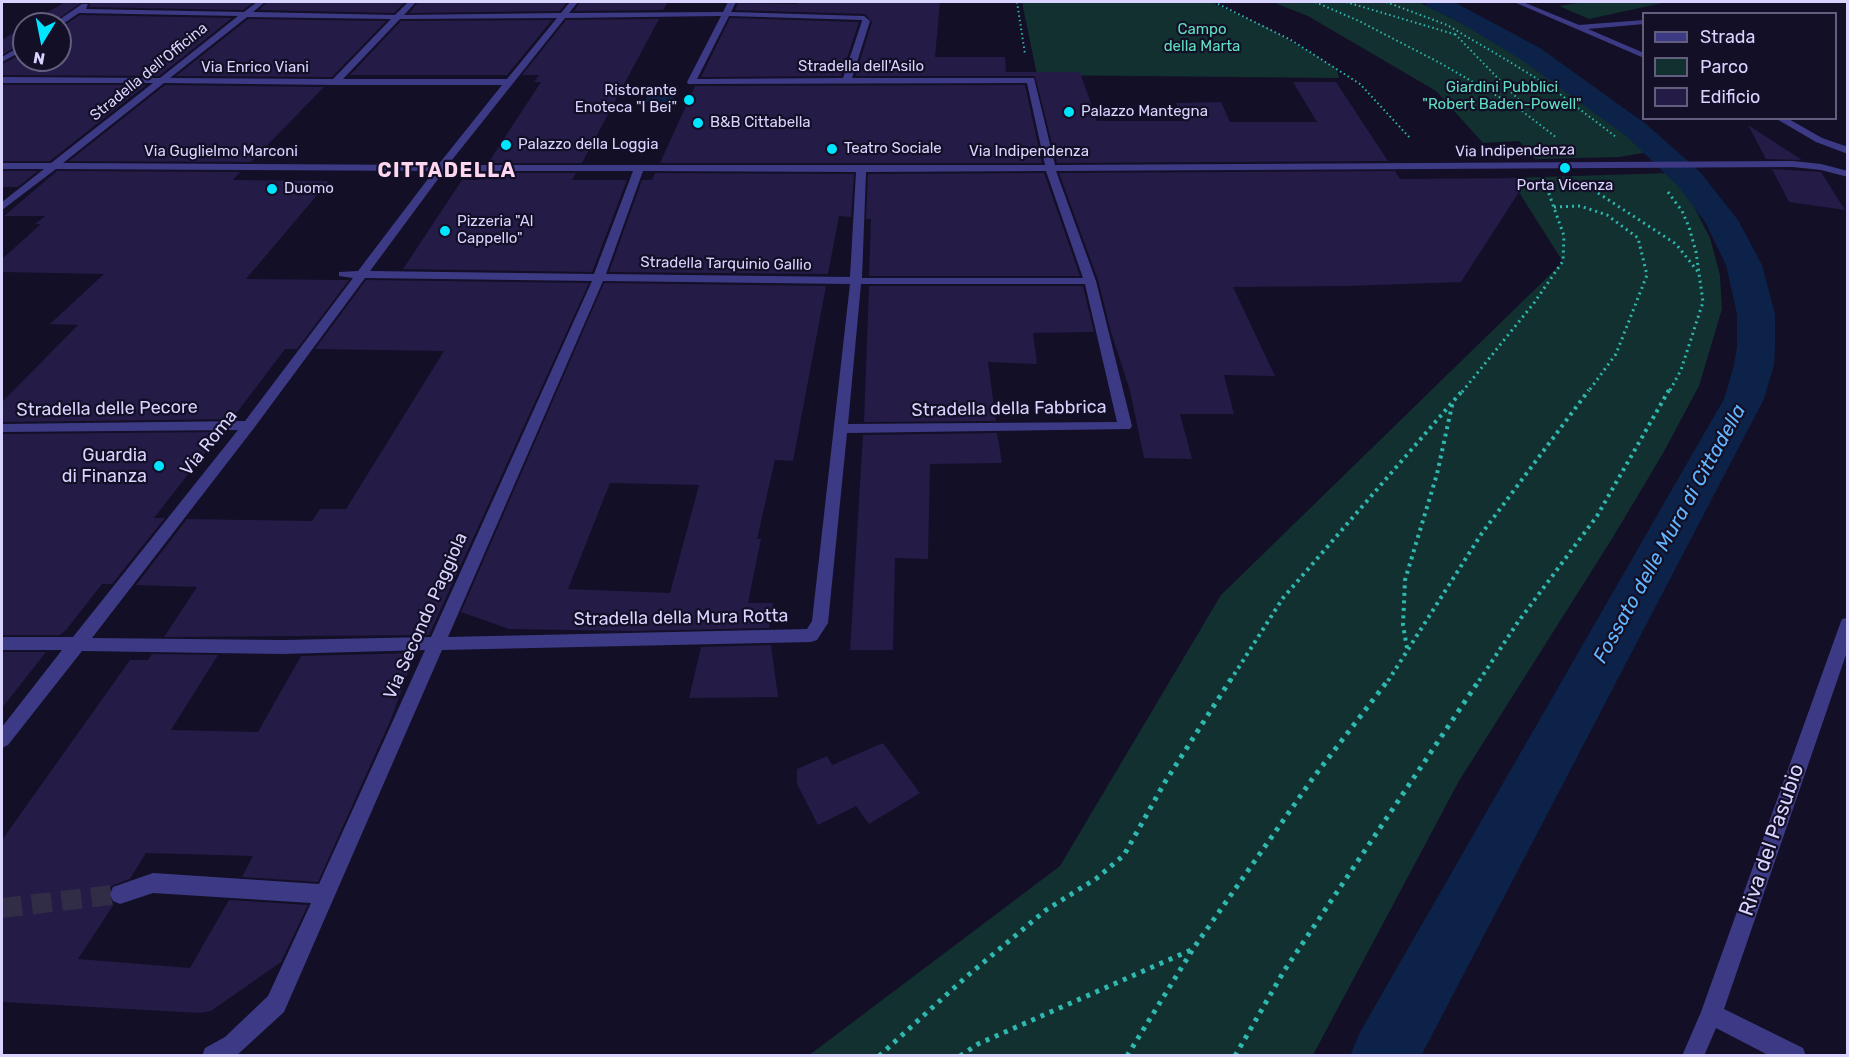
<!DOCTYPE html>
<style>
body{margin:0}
#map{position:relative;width:1849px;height:1057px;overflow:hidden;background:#130f26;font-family:Rubik,sans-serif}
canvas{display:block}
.frame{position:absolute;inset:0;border:3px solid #d9d4ff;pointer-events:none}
.legend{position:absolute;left:1642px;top:12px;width:195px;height:108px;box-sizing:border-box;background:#130f26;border:2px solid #625e7d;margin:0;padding:8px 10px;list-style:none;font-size:18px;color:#d9d4ff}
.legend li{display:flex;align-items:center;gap:12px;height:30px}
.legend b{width:30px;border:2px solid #625e7d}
.north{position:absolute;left:12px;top:12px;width:60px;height:60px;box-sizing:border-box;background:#130f26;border:2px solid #625e7d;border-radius:50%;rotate:190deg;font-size:16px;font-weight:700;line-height:24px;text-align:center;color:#d9d4ff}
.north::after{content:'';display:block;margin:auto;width:21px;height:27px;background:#00e5ff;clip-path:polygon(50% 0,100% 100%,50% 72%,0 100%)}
</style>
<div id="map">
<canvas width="1849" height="1057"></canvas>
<div class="frame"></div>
<ul class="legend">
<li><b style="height:8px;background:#3d3a85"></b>Strada</li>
<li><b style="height:16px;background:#12302f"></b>Parco</li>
<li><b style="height:16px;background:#241b47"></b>Edificio</li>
</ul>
<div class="north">N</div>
</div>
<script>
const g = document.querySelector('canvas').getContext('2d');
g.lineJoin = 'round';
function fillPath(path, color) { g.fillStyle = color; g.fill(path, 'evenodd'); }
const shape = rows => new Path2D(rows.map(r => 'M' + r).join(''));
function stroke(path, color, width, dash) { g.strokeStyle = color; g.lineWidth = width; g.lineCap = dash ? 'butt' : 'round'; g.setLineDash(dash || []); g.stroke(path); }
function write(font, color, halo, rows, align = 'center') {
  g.font = font + ' Rubik,sans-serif'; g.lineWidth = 4.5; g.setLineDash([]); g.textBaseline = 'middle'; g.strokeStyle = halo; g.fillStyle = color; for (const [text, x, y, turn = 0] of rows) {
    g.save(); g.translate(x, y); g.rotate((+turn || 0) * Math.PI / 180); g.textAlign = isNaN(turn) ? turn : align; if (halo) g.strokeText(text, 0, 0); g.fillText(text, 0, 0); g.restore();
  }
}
const green = shape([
 [1022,2,1210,2,1268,28,1303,48,1337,69,1339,78,1037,75],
 [1272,2,1419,2,1518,52,1649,152,1619,157,1535,159,1519,141,1483,143,1436,91,1308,16],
 [1584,2,1716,2,1667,2,1589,19,1559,6],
 [1671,173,1689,197,1710,238,1720,275,1722,309,1699,386,1662,455,1613,537,1459,781,1313,1055,808,1056,1060,866,1221,595,1563,262,1510,178]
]);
const water = shape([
 [652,86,678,86,672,102,645,102]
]);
const canal = shape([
 [1424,2,1454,2,1540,48,1646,124,1700,172,1738,220,1762,265,1775,314,1775,347,1774,365,1764,399,1421,1056,1350,1056,1360,1032,1724,399,1734,365,1737,347,1737,314,1726,265,1705,222,1678,186,1626,136,1522,60,1459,22,1428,7,1424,2]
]);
const building = shape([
 [65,2,254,2,243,10,89,7,90,3,82,2,51,24,28,24],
 [267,2,405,2,394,13,259,10],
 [418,2,567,2,560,11,409,13],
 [580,2,668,2,663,10,574,11],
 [798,2,940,2,935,57,1005,57,1006,72,1080,72,1097,121,1183,121,1176,103,1221,102,1230,122,1317,122,1293,82,1336,82,1388,161,1057,163,1035,76,855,76,872,22,865,14,735,10,738,3,797,4],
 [80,15,232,18,159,76,2,75,2,64,24,53,24,60,60,60,60,28],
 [730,18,859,22,841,76,701,77],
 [248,19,386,21,332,77,176,76],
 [659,19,582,163,488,163,541,82,534,82,539,75,522,75,566,20],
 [552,20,507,75,350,75,401,21],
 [24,26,24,42,2,55,2,40],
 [2,85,146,85,50,161,2,161],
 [165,85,324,87,251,162,69,161],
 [1025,85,1042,163,660,163,695,86],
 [1748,125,1802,160,1766,159],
 [1772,169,1821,172,1845,210,1789,202],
 [2,171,38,171,18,187,2,187],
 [57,171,240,172,233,180,329,181,246,279,349,280,297,349,285,349,232,419,2,422,2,402,78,325,50,324,104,274,2,272,2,259,41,224,35,224,45,216,4,216],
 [1395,171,1400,179,1528,178,1461,282,1348,286,1233,287,1275,376,1224,375,1234,414,1180,414,1192,459,1144,458,1130,391,1111,332,1098,280,1059,173],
 [482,173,576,173,572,180,627,180,592,272,403,269,462,180,477,180],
 [655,173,854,174,851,217,839,216,828,274,609,272,642,180,652,180],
 [1044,173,1080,276,869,276,871,219,866,219,868,174],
 [366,280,589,283,429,635,164,637,197,587,136,585,187,519,312,521,320,509,346,509,444,351,315,349],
 [604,283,826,286,793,461,775,460,757,539,761,539,748,603,773,603,769,628,632,631,509,629,461,612],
 [610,483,699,485,670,593,568,589],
 [869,286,1083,286,1094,332,1033,333,1037,364,988,362,996,421,864,422],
 [221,432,154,518,165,518,112,584,102,584,66,630,60,635,2,635,2,434],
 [997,433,1002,463,930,464,928,559,895,558,893,650,850,650,863,435],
 [771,645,778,697,689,698,701,647],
 [2,652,46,652,2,708],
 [415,653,391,719,318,882,242,877,253,856,146,853,130,879,111,886,108,895,114,904,78,959,190,968,229,900,308,905,281,962,211,1011,200,1013,2,1002,2,840,130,660,148,660,152,654,218,655,171,730,258,732,301,656],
 [883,743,920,793,869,824,856,806,818,825,797,784,797,769,827,756,832,765]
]);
const minorTunnel = shape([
 [2,908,120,894]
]);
const pathFar3 = shape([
 [1017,2,1025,54],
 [1214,2,1291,40,1360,84,1410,138],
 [1315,2,1359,21,1440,63,1518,108,1557,138],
 [1346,2,1457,35],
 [1386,2,1447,25,1505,59,1552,88,1616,137],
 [1455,34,1519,100,1518,108]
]);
const pathFar2 = shape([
 [1668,192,1682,211,1689,227,1696,252,1703,302,1681,370,1669,392],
 [1598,193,1676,244,1699,273],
 [1554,207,1580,206,1607,215,1638,238,1647,275,1616,354,1588,392],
 [1462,392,1534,303,1563,261,1564,236,1548,191]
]);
const pathFar1 = shape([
 [1407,648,1403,625,1405,580,1437,474,1453,401],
 [1230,681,1283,598,1463,390],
 [1388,681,1482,533,1589,390],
 [1479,681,1518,622,1597,516,1669,390]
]);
const path = shape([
 [879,1056,966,977,1046,910,1097,878,1124,855,1165,782,1231,679],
 [960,1056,978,1044,1191,950],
 [1127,1056,1193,949,1313,778,1389,679],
 [1235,1056,1284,971,1480,679]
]);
const minor = shape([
 [257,2,265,2,253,12,395,15,408,2,416,2,404,15,561,13,570,2,578,2,569,13,723,12,728,2,736,2,731,12,864,16,870,21,852,78,1034,78,1055,165,1793,161,1821,164,1848,171,1848,177,1821,170,1793,167,1056,171,1096,281,1132,426,1130,429,847,433,828,623,817,640,811,642,442,650,284,1012,236,1056,202,1056,205,1048,225,1037,268,996,311,903,153,893,120,904,113,901,110,894,113,887,153,873,319,884,425,650,282,654,82,651,8,745,2,748,2,727,62,650,2,650,2,637,73,637,238,430,2,432,2,424,245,421,353,278,339,276,339,272,358,271,434,171,56,169,2,210,2,202,44,169,2,169,2,163,51,163,153,83,2,83,2,77,160,78,238,16,79,13,60,26,53,24,82,4,88,4,86,9,244,12,257,2],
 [721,16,687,82,688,84,1027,83,1045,165,448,165,565,18,721,16],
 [729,16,862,20,862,21,843,78,697,79,729,16],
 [247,17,391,19,333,79,170,78,247,17],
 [557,18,507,79,343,79,400,19,557,18],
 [164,83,335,85,502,85,438,165,63,163,164,83],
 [444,171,633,171,594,274,370,271,444,171],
 [643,171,856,172,850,277,606,274,643,171],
 [1046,171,1083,278,862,278,866,172,1046,171],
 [365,278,592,281,431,637,282,640,92,638,254,428,365,278],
 [603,281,850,284,812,621,807,629,448,637,603,281],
 [861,284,1085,284,1117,422,848,424,861,284],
 [1514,2,1523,2,1579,25,1644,20,1644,24,1588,29,1644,53,1644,58,1514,2],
 [24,44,24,50,2,62,2,57,24,44],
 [1775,118,1787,118,1822,138,1848,147,1848,154,1816,142,1775,118],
 [1848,618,1848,649,1724,1009,1803,1048,1806,1056,1770,1056,1716,1028,1704,1056,1682,1056,1701,1012,1840,624,1842,619,1848,618]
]);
const markers = [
 [689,100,6,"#00e5ff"],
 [1069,112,6,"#00e5ff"],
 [698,123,6,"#00e5ff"],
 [506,145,6,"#00e5ff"],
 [832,149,6,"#00e5ff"],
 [1565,168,6,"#00e5ff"],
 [272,189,6,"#00e5ff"],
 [445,231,6,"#00e5ff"],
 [159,466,6,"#00e5ff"]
];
const farParknames = [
 ["Campo",1202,30],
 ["della Marta",1202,47],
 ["Giardini Pubblici",1502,88],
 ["\"Robert Baden-Powell\"",1502,105]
];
const farStreetnames = [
 ["Stradella dell'Asilo",861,67],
 ["Via Enrico Viani",255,68],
 ["Stradella dell'Officina",149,72,-39],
 ["Via Indipendenza",1515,151,-1],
 ["Via Guglielmo Marconi",221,152],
 ["Via Indipendenza",1029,152],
 ["Stradella Tarquinio Gallio",726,264,1]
];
const farPoinames = [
 ["Ristorante",677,91,"right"],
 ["Enoteca \"I Bei\"",677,108,"right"],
 ["Palazzo Mantegna",1081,112],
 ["B&B Cittabella",710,123],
 ["Palazzo della Loggia",518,145],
 ["Teatro Sociale",844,149],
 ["Porta Vicenza",1565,186,"center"],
 ["Duomo",284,189],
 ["Pizzeria \"Al",457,222],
 ["Cappello\"",457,239]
];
const streetNames = [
 ["Stradella delle Pecore",107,409,-1],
 ["Stradella della Fabbrica",1009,409,-1],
 ["Via Roma",209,443,-51],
 ["Via Secondo Paggiola",426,616,-66],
 ["Stradella della Mura Rotta",681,618,-1]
];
const poiNames = [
 ["Guardia",147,456],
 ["di Finanza",147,477]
];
const farDistrictnames = [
 ["CITTADELLA",447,171]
];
const waterNames = [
 ["Fossato delle Mura di Cittadella",1670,534,-61]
];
const nearStreetnames = [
 ["Riva del Pasubio",1772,840,-71]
];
fillPath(green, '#12302f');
fillPath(water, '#0c2248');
fillPath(canal, '#0c2248');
fillPath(building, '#241b47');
stroke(minorTunnel, '#312d47', 20, [20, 10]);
stroke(pathFar3, '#2fb8b0', 2, [1.5, 3]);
stroke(pathFar2, '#2fb8b0', 3, [2, 4]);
stroke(pathFar1, '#2fb8b0', 4, [3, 4.5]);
stroke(path, '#2fb8b0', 5, [4, 6]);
fillPath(minor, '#3d3a85');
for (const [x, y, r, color] of markers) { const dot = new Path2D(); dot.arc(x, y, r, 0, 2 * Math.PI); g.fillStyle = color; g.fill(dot); stroke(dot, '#130f26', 2); }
write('15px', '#5fe0c0', '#130f26', farParknames);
write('15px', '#d9d4ff', '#130f26', farStreetnames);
write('15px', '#d9d4ff', '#130f26', farPoinames, 'left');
write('18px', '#d9d4ff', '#130f26', streetNames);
write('18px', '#d9d4ff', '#130f26', poiNames, 'right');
g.letterSpacing = '1.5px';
write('bold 20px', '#ffd6f0', '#130f26', farDistrictnames);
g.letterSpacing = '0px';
write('italic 20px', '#62b6ff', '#130f26', waterNames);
write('21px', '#d9d4ff', '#130f26', nearStreetnames);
</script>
